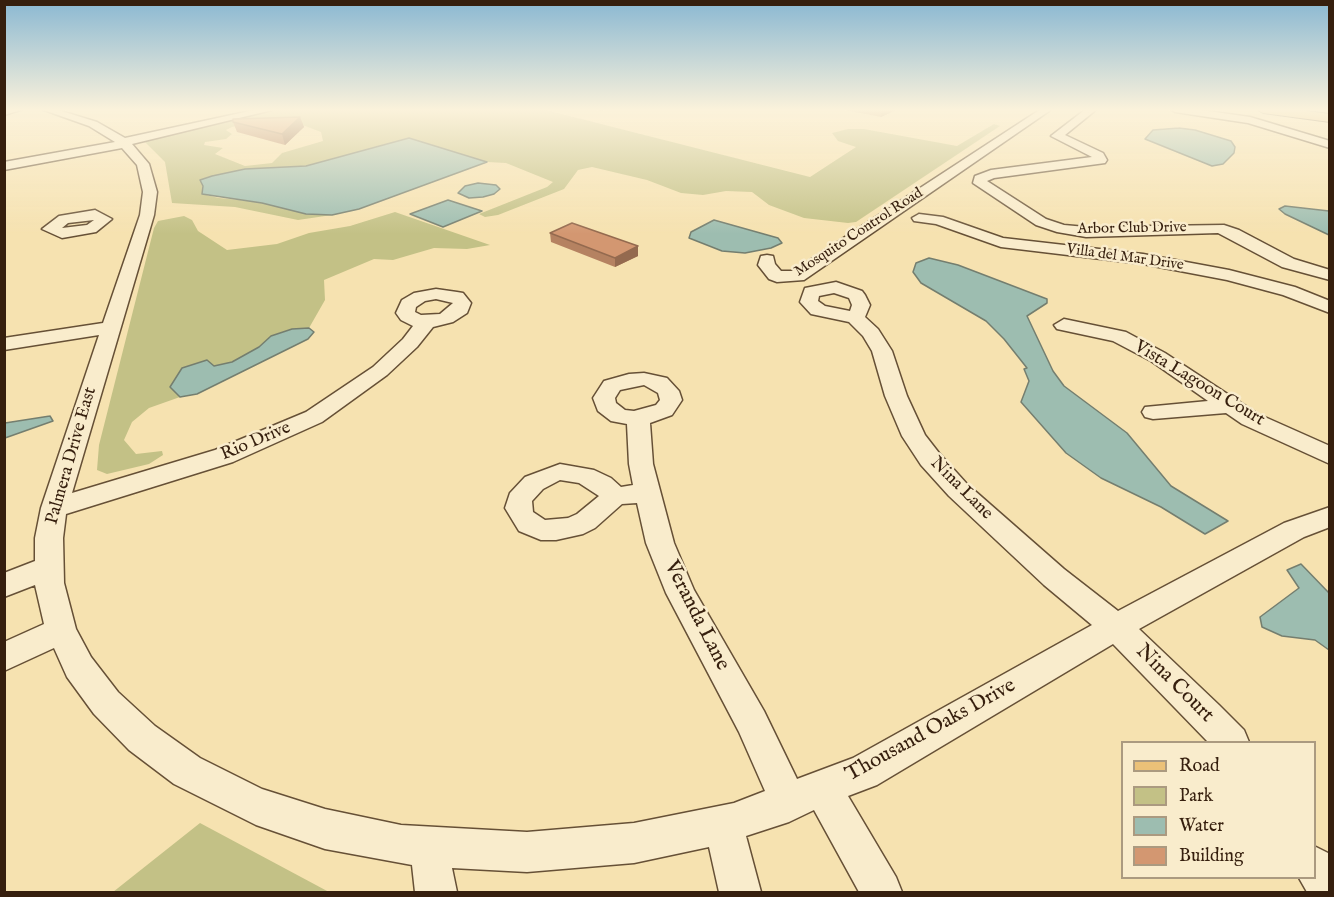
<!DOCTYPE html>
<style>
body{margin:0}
#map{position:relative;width:1334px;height:897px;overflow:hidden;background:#f6e2b0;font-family:"IM FELL English",serif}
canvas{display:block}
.frame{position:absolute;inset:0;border:6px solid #361f0e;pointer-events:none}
.legend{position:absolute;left:1121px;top:741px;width:195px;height:138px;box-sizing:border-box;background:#f9eccc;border:2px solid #ab9a80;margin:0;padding:8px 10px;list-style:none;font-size:18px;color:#361f0e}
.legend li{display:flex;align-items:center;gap:12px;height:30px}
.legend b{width:30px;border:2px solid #ab9a80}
</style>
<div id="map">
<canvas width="1334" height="897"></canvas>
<div class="frame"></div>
<ul class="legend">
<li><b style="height:8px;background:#ebc178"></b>Road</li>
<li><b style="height:16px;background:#c3c186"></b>Park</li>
<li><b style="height:16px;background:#9dbdb0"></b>Water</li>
<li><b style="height:16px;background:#d39771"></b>Building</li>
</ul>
</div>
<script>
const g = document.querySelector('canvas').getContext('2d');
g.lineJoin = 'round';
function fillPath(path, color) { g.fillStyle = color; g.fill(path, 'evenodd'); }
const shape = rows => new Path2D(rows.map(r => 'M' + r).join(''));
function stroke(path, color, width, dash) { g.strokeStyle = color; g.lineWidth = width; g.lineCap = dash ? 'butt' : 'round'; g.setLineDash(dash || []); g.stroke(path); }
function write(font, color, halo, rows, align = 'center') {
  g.font = font + ' "IM FELL English",serif'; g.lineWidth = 5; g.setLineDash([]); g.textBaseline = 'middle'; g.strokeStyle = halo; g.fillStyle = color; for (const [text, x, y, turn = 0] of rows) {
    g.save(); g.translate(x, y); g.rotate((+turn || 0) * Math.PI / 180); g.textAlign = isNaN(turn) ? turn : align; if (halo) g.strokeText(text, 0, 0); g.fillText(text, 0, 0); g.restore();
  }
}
const green = shape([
 [281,109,542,109,810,177,856,147,838,141,832,133,848,129,864,129,957,146,994,124,1000,126,856,222,848,223,804,218,769,205,752,192,726,191,703,195,681,193,647,180,592,167,578,170,564,189,498,215,485,217,479,214,547,187,553,182,506,163,487,162,409,138,306,166,245,169,212,176,203,186,202,194,219,198,262,202,306,214,332,215,298,220,235,207,172,203,165,162,144,141],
 [263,120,297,123,321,132,323,141,282,153,272,163,245,166,215,154,223,148,204,145,205,142,226,139,232,134,226,130,232,127],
 [395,212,490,245,467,249,434,248,393,260,374,259,324,280,325,300,309,328,292,329,271,336,259,347,232,362,214,366,170,387,180,397,149,408,132,422,124,440,136,454,162,451,163,455,149,464,107,474,97,470,99,445,154,228,158,221,184,216,192,220,198,231,227,250,277,244,309,233,350,226],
 [200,823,329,892,113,892]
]);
const water = shape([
 [1179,128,1195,130,1231,141,1235,147,1234,153,1223,164,1212,166,1145,139,1153,130,1179,128],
 [409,138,487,162,359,209,332,215,306,214,262,203,202,194,203,186,200,180,212,176,245,169,306,166,409,138],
 [478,183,496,185,500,189,494,194,483,197,469,198,458,193,465,186,478,183],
 [448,200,482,211,443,227,410,214,448,200],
 [1285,206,1329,211,1329,235,1285,214,1279,209,1285,206],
 [714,220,778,238,782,243,771,248,745,253,722,251,689,238,691,232,714,220],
 [929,258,958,265,1047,299,1047,303,1027,316,1053,371,1064,386,1127,433,1171,486,1228,521,1205,534,1161,507,1101,478,1066,453,1021,402,1029,381,1024,369,1027,368,1004,339,986,321,921,283,913,272,916,263,929,258],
 [309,328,314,332,308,339,197,394,180,397,170,387,182,368,207,360,214,366,232,362,259,347,271,336,292,329,309,328],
 [50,416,53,421,5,438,5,423,50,416],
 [1301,564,1329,593,1329,650,1315,640,1282,636,1262,627,1260,617,1299,588,1287,570,1301,564]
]);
const minor = shape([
 [4,109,24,109,4,115,4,109],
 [41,109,55,109,97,122,125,138,259,109,276,109,132,144,149,164,157,192,154,215,72,493,215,450,306,412,373,367,403,339,413,326,401,320,396,313,402,300,414,293,436,289,457,292,463,293,471,303,467,313,453,322,433,327,417,347,387,375,322,422,233,462,66,514,63,538,64,583,76,629,91,657,118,692,155,726,200,758,262,789,325,809,401,825,527,832,634,823,734,803,765,791,739,732,666,593,646,543,637,503,622,504,595,528,583,534,556,540,541,540,519,531,505,508,510,493,525,477,560,464,594,470,611,478,621,487,633,485,629,464,627,424,611,421,598,411,593,398,604,381,629,374,644,373,667,378,679,391,682,400,672,415,650,423,653,464,674,543,694,590,764,711,797,779,853,758,1092,625,1044,585,949,496,921,465,902,436,885,396,872,351,863,336,849,322,811,314,800,302,805,288,836,282,862,291,865,295,870,305,865,317,878,329,892,351,907,396,925,435,939,453,967,484,1064,569,1118,611,1284,523,1330,507,1330,527,1304,537,1139,629,1219,705,1244,730,1249,742,1208,742,1113,644,877,785,848,796,896,877,902,892,859,892,814,810,789,822,746,836,761,892,719,892,709,847,634,863,527,872,452,868,457,892,415,892,412,865,325,849,256,825,174,784,129,750,94,714,67,677,54,648,4,671,4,642,44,624,35,585,4,597,4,573,35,561,35,538,41,508,99,335,4,350,4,338,103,323,140,215,143,192,137,165,122,148,4,170,4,162,115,142,89,126,41,109],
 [834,293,849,298,852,305,850,311,825,306,818,301,819,296,834,293],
 [436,299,453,303,440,314,421,315,415,312,416,307,425,301,436,299],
 [644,385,658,393,660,400,656,405,634,411,625,410,616,403,615,398,620,390,644,385],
 [560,480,579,483,599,496,577,514,568,518,545,520,533,512,532,501,543,489,560,480],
 [1041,109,1052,109,804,280,777,282,769,279,758,265,761,256,767,255,773,256,775,264,781,271,793,271,1041,109],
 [1086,109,1097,109,1065,135,1103,153,1107,160,1105,163,994,178,987,181,1046,219,1064,225,1086,227,1224,225,1239,230,1294,259,1330,270,1330,280,1282,267,1218,233,1086,237,1057,232,1036,225,973,183,975,176,991,170,1092,157,1051,136,1086,109],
 [1170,109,1194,109,1250,117,1330,141,1330,148,1248,123,1175,112,1170,109],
 [95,210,112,219,96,232,62,238,42,229,59,216,95,210],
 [94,220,87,225,62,228,68,223,94,220],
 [919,214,943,217,1003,238,1143,254,1229,270,1295,287,1330,301,1330,313,1283,295,1227,280,1143,264,1001,247,936,224,914,221,912,218,919,214],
 [1064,319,1126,332,1165,353,1258,414,1330,446,1330,464,1242,424,1226,413,1153,419,1145,417,1142,412,1145,407,1208,401,1151,361,1113,341,1057,329,1054,325,1064,319],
 [1314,846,1330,854,1330,892,1307,892,1299,878,1314,878,1314,846]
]);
const major = shape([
 [1256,109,1291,109,1330,114,1330,122,1263,113,1256,109]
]);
const wall = shape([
 [590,109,608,109,602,111],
 [839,109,898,109,881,117],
 [300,117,304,127,285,145,237,132,233,122],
 [550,233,638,246,638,256,615,267,551,242]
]);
const shadedWall = shape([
 [882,109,898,109,881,117],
 [300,117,304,127,285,145,282,134],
 [638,246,638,256,615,267,615,258]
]);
const building = shape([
 [300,117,282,134,233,122,233,119,300,117],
 [572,223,638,246,615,258,550,233,572,223]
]);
const farStreetnames = [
 ["Arbor Club Drive",1132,229,-1],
 ["Mosquito Control Road",859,233,-33],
 ["Villa del Mar Drive",1125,258,8]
];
const streetNames = [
 ["Vista Lagoon Court",1199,384,31],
 ["Rio Drive",256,442,-23],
 ["Palmera Drive East",72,456,-74],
 ["Nina Lane",961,489,45]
];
const nearStreetnames = [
 ["Veranda Lane",696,616,63],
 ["Nina Court",1174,684,45],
 ["Thousand Oaks Drive",931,731,-29]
];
fillPath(green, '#c3c186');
fillPath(water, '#9dbdb0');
stroke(water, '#747e6f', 1.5);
stroke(minor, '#665036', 3);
stroke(major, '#361f0e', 2);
fillPath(minor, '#f9eccc');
fillPath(major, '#ebc178');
fillPath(wall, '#b58261');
fillPath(shadedWall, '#946a4f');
fillPath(building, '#d39771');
stroke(building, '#946a4f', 1.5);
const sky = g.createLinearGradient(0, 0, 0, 234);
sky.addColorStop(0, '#8ab8d2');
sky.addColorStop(0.47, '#fbf2db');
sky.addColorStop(1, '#fbf2db00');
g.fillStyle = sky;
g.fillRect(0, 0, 1334, 234);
write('15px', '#361f0e', '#f9eccc', farStreetnames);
write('18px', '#361f0e', '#f9eccc', streetNames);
write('21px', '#361f0e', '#f9eccc', nearStreetnames);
</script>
